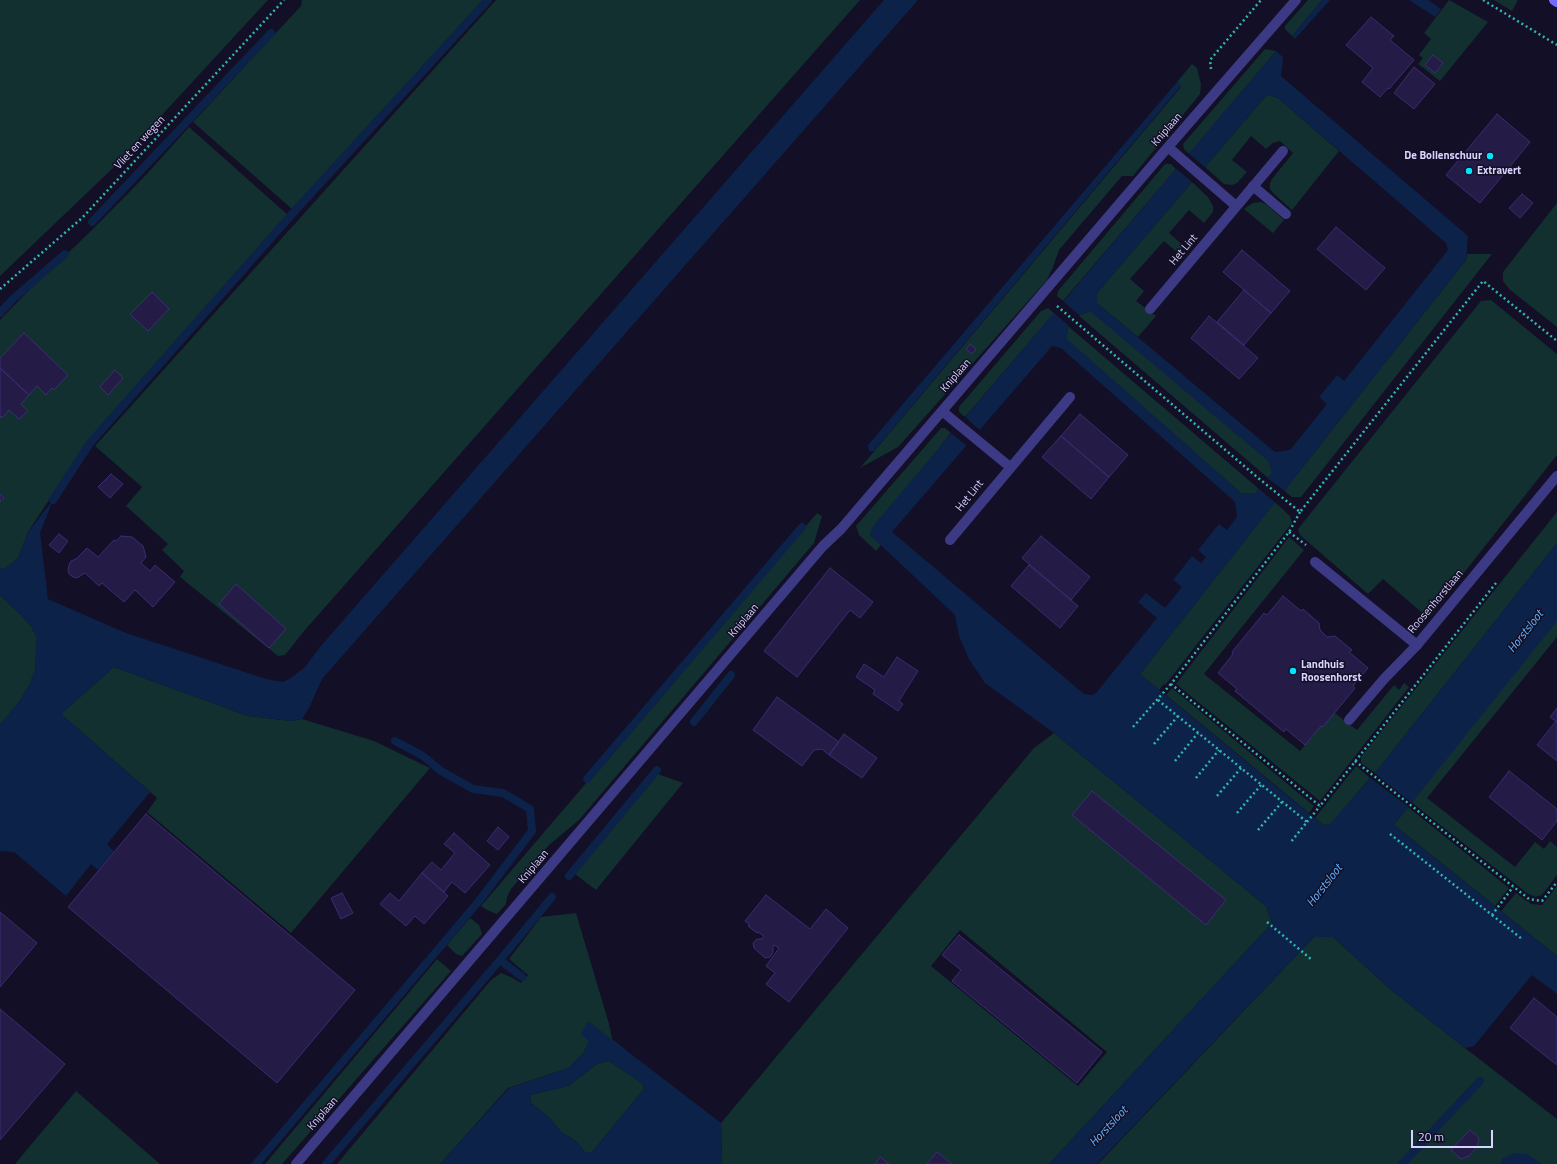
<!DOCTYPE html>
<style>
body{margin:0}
#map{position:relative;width:1557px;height:1164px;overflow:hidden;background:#130f26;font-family:"Titillium Web",sans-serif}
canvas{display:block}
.scale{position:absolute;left:1411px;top:1130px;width:82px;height:18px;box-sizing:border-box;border:2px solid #d9d4ff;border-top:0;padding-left:5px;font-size:12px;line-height:14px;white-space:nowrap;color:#d9d4ff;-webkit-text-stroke:3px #130f26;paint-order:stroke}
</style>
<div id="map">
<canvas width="1557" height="1164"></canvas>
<div class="scale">20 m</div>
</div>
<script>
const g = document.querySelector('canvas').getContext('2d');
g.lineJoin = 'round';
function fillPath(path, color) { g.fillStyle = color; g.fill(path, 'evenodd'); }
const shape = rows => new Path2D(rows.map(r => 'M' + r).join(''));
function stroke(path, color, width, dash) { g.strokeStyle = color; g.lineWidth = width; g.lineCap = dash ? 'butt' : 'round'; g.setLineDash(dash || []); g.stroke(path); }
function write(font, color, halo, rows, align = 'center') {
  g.font = font + ' "Titillium Web",sans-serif'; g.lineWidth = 3; g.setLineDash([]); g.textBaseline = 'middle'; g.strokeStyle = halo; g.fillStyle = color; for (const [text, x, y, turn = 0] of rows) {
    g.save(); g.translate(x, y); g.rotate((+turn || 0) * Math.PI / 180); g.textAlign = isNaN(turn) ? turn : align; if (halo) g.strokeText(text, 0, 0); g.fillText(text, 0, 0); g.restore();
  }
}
const green = shape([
 [0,0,268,0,113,168,0,276],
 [302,0,483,0,292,209,193,122,301,6],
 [496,0,860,0,305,630,285,655,278,656,180,577,184,571,162,550,168,544,126,506,142,487,95,446],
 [1308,0,1322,0,1292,36,1285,29,1285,26],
 [1449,0,1488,22,1440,81,1418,64,1423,58,1419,55,1431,39,1424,33],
 [1494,0,1518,0,1512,11],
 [1265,49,1276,51,1189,154,1184,149,1183,144],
 [1192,64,1197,68,1201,84,1200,94,1133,176,1122,176,1059,250,1053,267,1047,280,898,447,860,468,1181,87,1177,82],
 [1269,95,1278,98,1339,151,1292,210,1273,193,1270,189,1270,183,1272,179,1293,153,1280,141,1273,143,1266,149,1251,136,1232,160,1247,172,1237,183,1232,185,1224,184,1205,167,1265,97],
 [189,127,289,216,87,442,28,532,18,558,5,569,0,568,0,320,34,285,89,233,145,176],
 [1165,164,1171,164,1176,169,1063,301,1057,296,1058,291],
 [1192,182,1208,197,1213,206,1213,212,1204,223,1189,210,1169,233,1184,246,1178,253,1164,241,1130,279,1144,291,1136,301,1156,316,1138,337,1097,303,1097,293],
 [1260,202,1266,204,1284,220,1273,233,1244,209,1253,203],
 [1557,203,1557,327,1509,289,1503,281,1503,272],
 [1467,254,1492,254,1301,497,1292,497,1284,491,1466,260],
 [1491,300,1557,354,1557,455,1433,612,1427,617,1383,579,1368,594,1300,535,1298,529,1481,301],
 [1048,308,1054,313,965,417,959,412,959,407,1041,311],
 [1091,311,1269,461,1272,473,1268,478,1078,315],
 [1068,326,1259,489,1256,493,1241,493,1066,339],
 [941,428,945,428,951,433,870,535,881,545,876,551,859,535,856,526],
 [1275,502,1290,516,1292,523,1165,685,1164,684,1159,690,1140,674],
 [1557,512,1557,543,1375,773,1361,763,1361,757],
 [817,513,822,516,814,543,579,820,549,845,511,889,507,897,506,904,497,914,487,910,481,906],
 [1289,537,1304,550,1204,674,1300,751,1332,711,1357,730,1394,685,1399,690,1404,683,1409,687,1320,801,1176,684],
 [0,595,23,617,31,626,37,638,35,669,30,684,19,702,0,725],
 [1557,620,1557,637,1427,798,1515,867,1535,842,1544,849,1550,841,1557,847,1557,875,1542,895,1535,897,1527,893,1411,802],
 [114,667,248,716,291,721,302,719,374,741,430,768,291,933,147,812,157,798,61,714],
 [1172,688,1314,806,1309,813,1166,695],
 [1054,733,1266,906,1272,923,1049,1164,724,1164,722,1163,721,1123,1034,748],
 [960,930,1107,1052,1078,1086,931,966],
 [1356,766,1370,778,1331,824,1323,825,1315,818],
 [658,774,683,783,596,890,575,874],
 [1408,807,1509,888,1495,906,1394,825],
 [1557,886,1557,956,1501,911,1516,893,1531,904,1542,905],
 [576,913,609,1024,612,1039,626,1050,589,1042,584,1052,569,1068,508,1088,440,1164,337,1164,491,980,501,973,511,977,521,983,528,975,509,959,541,917],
 [470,918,479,925,482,934,462,956,456,954,447,945],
 [1314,937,1333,937,1390,989,1465,1048,1557,1119,1557,1164,1098,1164],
 [437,959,451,971,282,1164,265,1164],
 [609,1061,642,1083,644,1089,592,1152,585,1152,577,1142,560,1131,550,1118,531,1103,530,1095,568,1086,597,1064],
 [76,1091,160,1164,15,1164]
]);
const water = shape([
 [884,0,918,0,322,679,309,708,302,719,291,721,248,716,114,667,61,714,150,792,107,844,114,851,98,870,91,864,66,896,14,852,0,851,0,725,19,702,30,684,35,669,37,638,31,626,23,617,0,595,0,568,5,569,18,558,28,532,53,500,40,533,48,599,126,633,266,679,283,682,291,678,305,667,320,647],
 [1322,0,1330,0,1295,39,1292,36],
 [1409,0,1428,0,1441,9,1435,17],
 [1276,51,1283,57,1281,76,1468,236,1466,260,1140,674,1323,825,1330,824,1375,773,1557,543,1557,621,1394,825,1557,956,1557,994,1532,975,1474,1046,1465,1048,1390,989,1333,937,1314,937,1097,1164,1049,1164,1272,923,1266,906,1054,733,985,683,969,659,959,636,955,615,870,535,871,530,878,520],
 [1269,95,1278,98,1446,243,1448,250,1344,381,1337,375,1319,397,1327,404,1290,450,1275,452,1097,303,1097,293,1265,97],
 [1090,311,1268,461,1272,473,1256,493,1241,493,1067,339,1068,326,1078,315],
 [1052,346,1061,348,1235,502,1237,517,1227,530,1219,524,1198,550,1206,557,1201,563,1192,556,1173,580,1182,587,1165,608,1146,593,1138,602,1157,618,1096,693,1091,695,1084,694,892,532],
 [1177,82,1181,86,874,451,869,451,868,445],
 [588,1021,721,1123,722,1163,724,1164,440,1164,509,1088,569,1068,584,1052,589,1042,581,1034],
 [609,1061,642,1083,644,1089,592,1152,585,1152,577,1142,560,1131,550,1118,531,1103,530,1095,568,1086,597,1064],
 [1513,1153,1527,1154,1542,1164,1500,1164,1502,1159]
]);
const pier = shape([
 [1187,152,1206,168,1193,183,1174,167],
 [1062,300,1080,316,1070,327,1052,311],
 [964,416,981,431,968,447,950,432],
 [1266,477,1286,492,1277,504,1258,488],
 [1373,772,1413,804,1410,808,1369,777]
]);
const stream = shape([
 [92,222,271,33],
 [0,313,13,299,65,254],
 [53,500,90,443,293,213,488,0],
 [694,722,731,675],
 [587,779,802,527],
 [569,876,657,770],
 [500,960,522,977],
 [256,1164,479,901,532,831,530,809,503,793,473,789,441,771,423,756,395,741],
 [326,1164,500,960,552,897],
 [1402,1164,1480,1081]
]);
const building = shape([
 [1371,17,1394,36,1390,40,1414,60,1389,89,1388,88,1380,97,1362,82,1373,68,1346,45,1371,17],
 [1433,55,1443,63,1435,73,1425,65,1433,55],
 [1414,67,1435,84,1414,109,1394,93,1414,67],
 [1497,114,1530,142,1480,203,1446,175,1497,114],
 [1522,194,1533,203,1520,218,1509,208,1522,194],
 [1336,227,1385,268,1366,290,1317,249,1336,227],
 [1242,250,1290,291,1271,313,1223,272,1242,250],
 [1244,290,1271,313,1244,345,1217,322,1244,290],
 [152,292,169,309,148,331,130,314,152,292],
 [1209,316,1258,358,1239,379,1191,338,1209,316],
 [24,333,68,375,54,390,52,388,46,395,37,386,29,395,0,368,0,358,24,333],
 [970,344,976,349,972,354,966,349,970,344],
 [0,368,29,395,21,404,28,411,19,419,9,410,2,418,1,416,0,418,0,368],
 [115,370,123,378,108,395,100,387,115,370],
 [1080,414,1128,455,1109,477,1061,436,1080,414],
 [1061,436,1109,477,1091,499,1042,457,1061,436],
 [111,474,123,484,110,498,98,487,111,474],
 [0,494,4,498,0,502,0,494],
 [59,534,68,541,59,553,49,545,59,534],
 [121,536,132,537,143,546,146,557,141,563,150,571,155,565,175,582,153,607,135,590,124,602,102,583,99,586,85,573,77,578,73,577,69,574,68,570,69,565,71,561,76,559,87,548,98,557,114,540,116,541,121,536],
 [1041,536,1090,577,1071,600,1022,558,1041,536],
 [1029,565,1078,606,1060,628,1011,586,1029,565],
 [830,568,873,602,860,618,850,610,797,677,764,651,830,568],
 [236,584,286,629,269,648,219,604,236,584],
 [1283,596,1301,611,1303,609,1319,623,1320,630,1327,637,1335,636,1352,650,1349,652,1368,668,1353,686,1355,688,1323,727,1321,726,1305,745,1286,729,1284,732,1235,691,1237,689,1218,673,1233,654,1232,652,1264,613,1267,615,1283,596],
 [897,657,918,671,899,701,903,704,898,711,873,694,875,690,856,677,864,664,884,677,897,657],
 [777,697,839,742,829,755,822,749,814,750,802,766,753,730,777,697],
 [1557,708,1557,722,1550,717,1557,708],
 [1556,721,1557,722,1557,761,1537,745,1556,721],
 [844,734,877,758,862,778,829,755,844,734],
 [1509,771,1557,809,1557,821,1542,840,1489,797,1509,771],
 [1092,791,1226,900,1206,925,1072,815,1092,791],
 [146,814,355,990,277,1083,68,907,146,814],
 [498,827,509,837,498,850,487,841,498,827],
 [454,833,490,865,465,893,452,882,444,892,422,873,432,862,441,870,455,853,444,844,454,833],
 [422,873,448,896,424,924,415,916,406,926,380,904,390,893,399,901,422,873],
 [342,893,353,913,341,919,331,898,342,893],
 [766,895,810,929,826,909,848,928,789,1002,766,984,775,973,766,966,779,948,774,945,773,947,773,952,770,957,765,958,754,948,753,943,757,939,762,939,764,936,758,932,757,933,748,926,750,925,745,921,766,895],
 [0,912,37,943,0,987,0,912],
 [959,935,1102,1052,1077,1083,952,981,961,970,942,955,959,935],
 [1534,998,1557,1017,1557,1065,1510,1028,1534,998],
 [0,1009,65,1064,0,1140,0,1009],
 [1470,1130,1479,1138,1477,1147,1469,1156,1461,1159,1451,1150,1470,1130],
 [937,1152,952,1164,927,1164,937,1152],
 [880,1157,889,1164,875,1164,880,1157]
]);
const path = shape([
 [1483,0,1557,45],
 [1211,69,1210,60,1261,0],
 [0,289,82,218,284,0],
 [1057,306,1257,477,1300,512,1483,281,1557,341],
 [1300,512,1289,532,1171,684,1320,806,1496,583],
 [1289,532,1306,545],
 [1158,700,1307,822,1290,843],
 [1133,727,1171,684],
 [1154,744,1178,716],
 [1175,761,1198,733],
 [1355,761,1529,899,1542,901,1557,882],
 [1196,778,1219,750],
 [1217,796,1241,768],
 [1237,813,1261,785],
 [1307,822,1320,806],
 [1258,830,1282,802],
 [1390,834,1492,915,1513,887],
 [1492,915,1522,939],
 [1267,922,1312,960]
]);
const service = shape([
 [1349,720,1384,679,1417,645]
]);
const minor = shape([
 [1168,147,1236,206],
 [1253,186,1286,214],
 [1150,309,1283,151],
 [942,411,1010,467],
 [950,540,1070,397],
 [1315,562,1417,645,1557,476],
 [296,1164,823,546,841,529,1168,147,1296,0]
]);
const secondary = shape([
 [1554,0,1557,2]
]);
const markers = [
 [1490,156,4,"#00e5ff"],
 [1469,171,4,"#00e5ff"],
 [1293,671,4,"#00e5ff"]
];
const streetNames = [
 ["Kniplaan",1167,130,-49],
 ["Vliet en wegen",140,143,-47],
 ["Het Lint",1184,250,-50],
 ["Kniplaan",956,376,-49],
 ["Het Lint",970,496,-51],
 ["Roosenhorstlaan",1436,602,-50],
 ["Kniplaan",744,621,-50],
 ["Kniplaan",534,867,-50],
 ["Kniplaan",323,1114,-49]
];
const poiNames = [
 ["De Bollenschuur",1482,156,"right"],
 ["Extravert",1477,171],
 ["Landhuis",1301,665],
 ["Roosenhorst",1301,678]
];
const waterNames = [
 ["Horstsloot",1526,632,-52],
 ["Horstsloot",1325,886,-52],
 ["Horstsloot",1109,1127,-47]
];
fillPath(green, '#12302f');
fillPath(water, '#0c2248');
fillPath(pier, '#130f26');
stroke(stream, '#0c2248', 8);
fillPath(building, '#241b47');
stroke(building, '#3b2d73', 1);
stroke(path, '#2fb8b0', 2.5, [2, 3]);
stroke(service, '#3d3a85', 10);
stroke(minor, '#3d3a85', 10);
stroke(secondary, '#6f6bff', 10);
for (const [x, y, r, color] of markers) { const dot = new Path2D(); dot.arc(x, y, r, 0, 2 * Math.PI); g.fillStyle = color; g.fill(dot); stroke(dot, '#130f26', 1.5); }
write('11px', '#d9d4ff', '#130f26', streetNames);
write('bold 11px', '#d9d4ff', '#130f26', poiNames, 'left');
write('italic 12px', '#62b6ff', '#130f26', waterNames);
</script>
